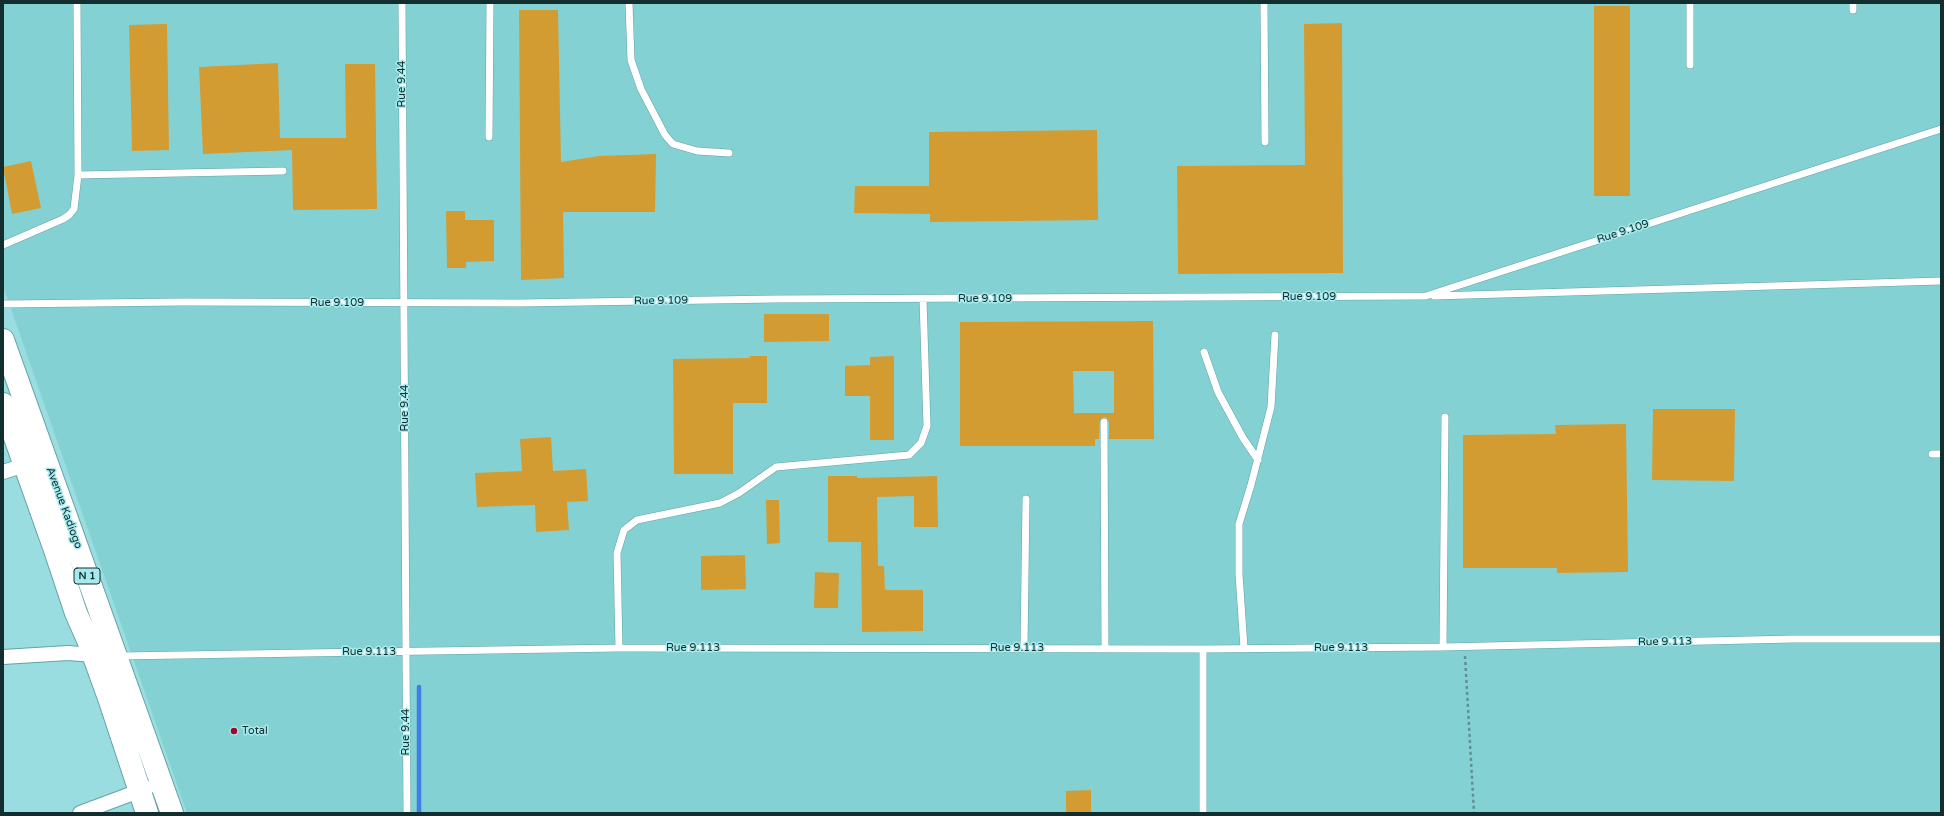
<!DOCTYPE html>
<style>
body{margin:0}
#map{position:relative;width:1944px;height:816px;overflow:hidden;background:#9adde0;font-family:"Varela Round",sans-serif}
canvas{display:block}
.frame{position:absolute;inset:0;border:4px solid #122e2f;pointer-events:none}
</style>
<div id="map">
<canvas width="1944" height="816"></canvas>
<div class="frame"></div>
</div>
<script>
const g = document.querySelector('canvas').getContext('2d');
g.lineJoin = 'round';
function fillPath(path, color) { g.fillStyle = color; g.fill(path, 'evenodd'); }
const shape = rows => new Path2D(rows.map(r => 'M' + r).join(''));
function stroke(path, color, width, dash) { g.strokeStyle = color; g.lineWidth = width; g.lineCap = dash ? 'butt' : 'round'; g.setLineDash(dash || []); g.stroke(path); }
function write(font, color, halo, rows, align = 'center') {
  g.font = font + ' "Varela Round",sans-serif'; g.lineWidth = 3; g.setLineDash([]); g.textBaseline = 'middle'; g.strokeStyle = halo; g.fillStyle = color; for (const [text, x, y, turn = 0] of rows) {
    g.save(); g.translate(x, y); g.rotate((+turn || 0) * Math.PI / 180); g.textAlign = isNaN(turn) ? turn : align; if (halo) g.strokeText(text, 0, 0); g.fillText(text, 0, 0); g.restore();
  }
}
const built = shape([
 [3,3,1941,3,1941,813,187,813,3,286]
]);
const stream = shape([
 [419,813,419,687]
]);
const building = shape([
 [1594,6,1630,6,1630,196,1594,196],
 [519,10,558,10,561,162,599,156,656,154,655,212,563,212,564,278,521,280],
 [1342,23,1343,273,1178,274,1177,166,1305,165,1304,24],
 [167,24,169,150,132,151,129,25],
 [278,63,280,138,346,138,345,64,375,64,377,209,293,210,292,150,203,154,199,67],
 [1097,130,1098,220,930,222,930,214,854,213,855,186,929,186,929,132],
 [31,161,41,208,12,214,3,167],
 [446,211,465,211,465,220,494,220,494,261,466,262,466,268,447,268],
 [764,314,829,314,829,341,764,342],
 [1153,321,1154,439,1109,439,1109,422,1107,418,1104,417,1100,420,1099,439,1095,439,1095,446,960,446,960,322],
 [1073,371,1114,371,1114,413,1074,413],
 [750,356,767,356,767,403,733,403,733,474,674,474,673,359,750,358],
 [894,356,894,440,870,440,870,396,845,396,845,366,870,365,870,357],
 [1653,409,1735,409,1734,481,1652,480],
 [1626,424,1628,572,1557,573,1557,568,1463,568,1463,435,1556,434,1555,425],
 [551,437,553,471,586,469,588,501,567,502,569,530,536,532,535,505,477,507,475,473,522,471,520,439],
 [828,476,857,476,857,478,937,476,938,527,914,527,914,496,877,497,878,566,884,566,885,590,923,590,923,631,862,632,861,542,828,542],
 [766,500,779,500,780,543,767,544],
 [745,555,746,589,701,590,701,556],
 [815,572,839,573,838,608,814,608],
 [1091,790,1091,813,1066,813,1066,791]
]);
const path = shape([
 [1465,656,1474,813]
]);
const service = shape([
 [402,3,407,813],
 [629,3,631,60,641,89,665,135,673,144,697,151,729,153],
 [1264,3,1265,142],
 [1853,3,1853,10],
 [1690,65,1690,3],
 [489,137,490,3],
 [78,175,283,171],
 [3,245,63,219,69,215,74,209,78,175,77,3],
 [1434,296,1941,281],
 [3,304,183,302,520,303,775,299,1426,296,1941,129],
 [1204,352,1218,392,1243,438,1258,460],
 [1104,422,1105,649],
 [1932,454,1941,454],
 [1443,647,1445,417],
 [619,648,617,553,624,530,637,520,720,503,739,493,776,467,909,455,921,443,927,426,923,299],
 [1024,648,1026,499],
 [1244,648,1239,574,1239,524,1251,485,1271,407,1275,335],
 [119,656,619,648,1203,649,1443,647,1793,639,1941,639],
 [1203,813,1203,649]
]);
const minor = shape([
 [3,472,25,465],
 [3,657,68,653,94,655],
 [80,813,147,788]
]);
const trunk = shape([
 [3,340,172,813],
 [3,404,54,547,76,613,88,640,110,701,147,813]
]);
const markers = [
 [234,731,4,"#a3052a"]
];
const shields = [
 [87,576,26]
];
const shieldNames = [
 ["N 1",87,576]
];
const streetNames = [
 ["Rue 9.44",402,84,-90],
 ["Rue 9.109",1623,232,-18],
 ["Rue 9.109",1309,297],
 ["Rue 9.109",985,299],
 ["Rue 9.109",661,301,-1],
 ["Rue 9.109",337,303],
 ["Rue 9.44",405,408,-90],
 ["Avenue Kadiogo",64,508,70],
 ["Rue 9.113",1665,642,-1],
 ["Rue 9.113",693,648],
 ["Rue 9.113",1017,648],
 ["Rue 9.113",1341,648],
 ["Rue 9.113",369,652],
 ["Rue 9.44",406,732,-90]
];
const poiNames = [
 ["Total",242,731]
];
fillPath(built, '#84d1d4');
stroke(stream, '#3f7ee4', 4.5);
fillPath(building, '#d39c32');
stroke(service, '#61a3a6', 8);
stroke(minor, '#61a3a6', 16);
stroke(trunk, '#61a3a6', 24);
stroke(path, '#5f9193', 2.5, [3, 3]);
stroke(service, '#fff', 7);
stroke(minor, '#fff', 14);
stroke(trunk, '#fff', 22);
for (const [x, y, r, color] of markers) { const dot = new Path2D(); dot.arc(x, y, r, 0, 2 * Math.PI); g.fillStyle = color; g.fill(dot); stroke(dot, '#a6eaed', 1.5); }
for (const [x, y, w] of shields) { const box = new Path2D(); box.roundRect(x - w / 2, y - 8, w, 16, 3); g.fillStyle = '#a6eaed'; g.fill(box); stroke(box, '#122e2f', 1); }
write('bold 10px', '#122e2f', null, shieldNames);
write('11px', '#122e2f', '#a6eaed', streetNames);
write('11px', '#122e2f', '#a6eaed', poiNames, 'left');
</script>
